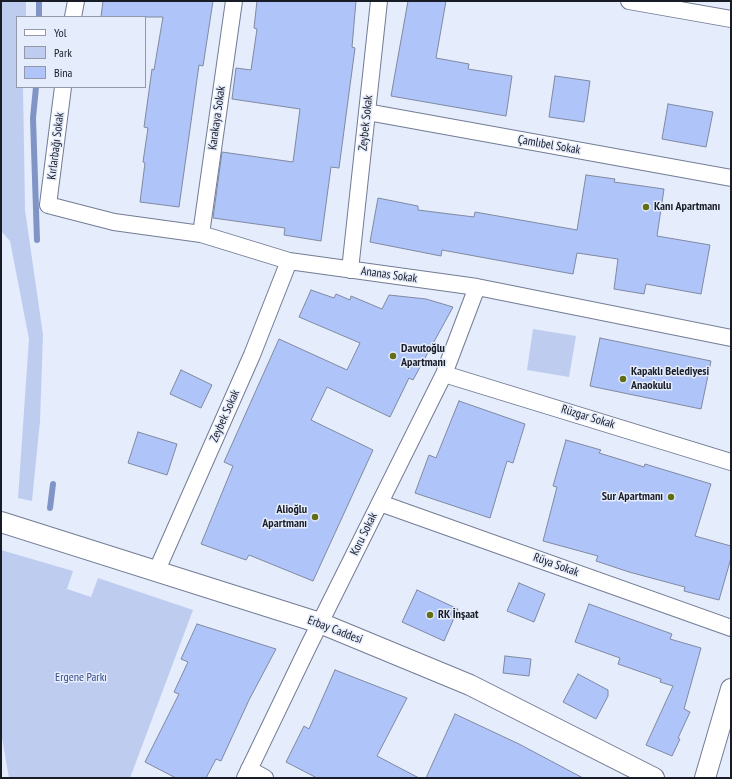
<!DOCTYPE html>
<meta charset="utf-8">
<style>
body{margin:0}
#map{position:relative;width:732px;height:779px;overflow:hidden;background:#e5ecfc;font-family:"PT Sans Narrow",sans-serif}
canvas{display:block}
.frame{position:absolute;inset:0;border:2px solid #181c26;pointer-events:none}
.legend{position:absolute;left:16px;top:16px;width:130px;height:72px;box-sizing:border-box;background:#e5ecfc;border:1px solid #9399a6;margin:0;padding:5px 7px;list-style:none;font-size:12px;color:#181c26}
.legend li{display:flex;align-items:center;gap:8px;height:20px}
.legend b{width:20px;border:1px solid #9399a6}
</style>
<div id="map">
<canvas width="732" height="779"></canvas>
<div class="frame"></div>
<ul class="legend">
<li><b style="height:5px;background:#fff"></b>Yol</li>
<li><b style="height:11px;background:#beccef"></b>Park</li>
<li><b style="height:11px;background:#afc4f8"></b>Bina</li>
</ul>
</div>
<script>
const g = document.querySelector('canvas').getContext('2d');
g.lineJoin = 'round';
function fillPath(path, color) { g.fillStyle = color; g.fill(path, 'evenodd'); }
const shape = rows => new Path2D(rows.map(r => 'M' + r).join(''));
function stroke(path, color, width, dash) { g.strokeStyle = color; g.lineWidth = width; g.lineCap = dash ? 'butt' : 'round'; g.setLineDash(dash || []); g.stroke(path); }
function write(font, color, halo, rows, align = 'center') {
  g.font = font + ' "PT Sans Narrow",sans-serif'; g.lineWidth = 3; g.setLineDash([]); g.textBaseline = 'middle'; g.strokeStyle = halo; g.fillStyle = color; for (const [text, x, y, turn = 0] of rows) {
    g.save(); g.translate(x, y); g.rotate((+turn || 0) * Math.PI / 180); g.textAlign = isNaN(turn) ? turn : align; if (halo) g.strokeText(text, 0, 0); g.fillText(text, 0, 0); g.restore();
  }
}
const green = shape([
 [1,1,26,1,26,17,17,17,17,87,23,87,25,210,43,335,40,421,32,501,18,498,29,339,10,241,1,231],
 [533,329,576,336,569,377,527,370],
 [1,550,73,571,67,589,91,597,98,578,193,610,130,778,9,778,1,732]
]);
const stream = shape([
 [39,17,39,1],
 [36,87,33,118,37,240],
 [50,508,53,484]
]);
const building = shape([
 [103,1,213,1,203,66,199,65,179,207,140,202,145,163,143,162,148,128,144,127,152,69,154,70,163,17,101,17,103,1],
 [257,1,356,1,352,47,355,48,339,168,331,167,321,241,284,235,285,228,213,218,222,152,293,162,300,109,232,99,236,68,251,70,257,29,254,28,257,1],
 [408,1,446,1,436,58,469,64,468,69,512,76,506,116,391,96,408,1],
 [555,76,590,81,584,122,549,117,555,76],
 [668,104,713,112,706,147,662,139,668,104],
 [586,175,615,179,614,182,664,189,657,236,710,245,701,294,646,284,644,294,614,289,618,259,577,253,573,274,442,250,441,256,370,242,378,198,418,206,418,210,474,217,475,212,577,230,586,175],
 [311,290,334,298,336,294,350,300,351,296,382,309,389,295,426,299,453,307,413,380,409,378,390,417,327,387,311,420,373,450,313,581,249,555,246,560,201,544,233,466,224,462,279,339,347,370,360,343,299,317,311,290],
 [600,338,711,361,701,409,590,386,600,338],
 [181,370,212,385,201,408,170,394,181,370],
 [459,401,525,424,513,463,507,461,490,518,415,493,429,455,436,458,459,401],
 [138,432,177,444,167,475,128,463,138,432],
 [566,440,601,450,599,453,622,460,644,467,645,464,711,484,695,536,731,546,731,558,719,600,684,591,685,587,629,572,596,561,598,556,543,541,557,487,553,486,566,440],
 [519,583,545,594,534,622,507,611,519,583],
 [417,590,458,609,444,641,402,622,417,590],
 [589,604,672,634,670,639,701,648,684,709,690,712,678,738,680,739,672,756,646,745,673,686,660,682,661,679,618,664,620,658,575,642,589,604],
 [197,624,276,649,249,700,221,761,216,759,206,778,176,778,145,762,179,694,174,692,188,662,181,659,197,624],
 [505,656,531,659,529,676,503,673,505,656],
 [335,670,407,698,377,756,419,778,317,778,286,762,304,726,309,729,335,670],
 [578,674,608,690,608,696,596,719,563,702,578,674],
 [455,714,519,744,583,778,426,778,455,714]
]);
const minor = shape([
 [629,1,731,19],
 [73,17,76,1],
 [63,87,48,205,114,222,201,234,289,261,477,287,731,338],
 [367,112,731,178],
 [201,234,234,1],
 [350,270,379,1],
 [444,374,731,462],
 [380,503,731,628],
 [157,570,252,355,289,261],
 [249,769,265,778],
 [245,778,309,645,444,374,477,287]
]);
const tertiary = shape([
 [1,522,320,623,470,685,654,778],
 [705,778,731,689]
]);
const markers = [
 [646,207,4,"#626e17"],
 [393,356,4,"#626e17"],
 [623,379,4,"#626e17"],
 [671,497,4,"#626e17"],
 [315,517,4,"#626e17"],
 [430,615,4,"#626e17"]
];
const streetNames = [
 ["Karakaya Sokak",217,118,-82],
 ["Zeybek Sokak",366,123,-84],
 ["Çamlıbel Sokak",549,145,10],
 ["Kırlarbağı Sokak",56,146,-83],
 ["Ananas Sokak",389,275,8],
 ["Zeybek Sokak",225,416,-66],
 ["Rüzgar Sokak",588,417,17],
 ["Koru Sokak",364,534,-64],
 ["Rüya Sokak",556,565,20],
 ["Erbay Caddesi",335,630,21]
];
const poiNames = [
 ["Kanı Apartmanı",654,207],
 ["Davutoğlu",401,349],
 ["Apartmanı",401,363],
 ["Kapaklı Belediyesi",631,372],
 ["Anaokulu",631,386],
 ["Sur Apartmanı",663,497,"right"],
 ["Alioğlu",307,510,"right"],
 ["Apartmanı",307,524,"right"],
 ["RK İnşaat",438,615]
];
const parkNames = [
 ["Ergene Parkı",81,678]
];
fillPath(green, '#beccef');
stroke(stream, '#8094c5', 6);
fillPath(building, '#afc4f8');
stroke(building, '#7f89a2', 1);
stroke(minor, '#727c95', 18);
stroke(tertiary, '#727c95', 22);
stroke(minor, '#fff', 16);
stroke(tertiary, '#fff', 20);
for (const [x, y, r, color] of markers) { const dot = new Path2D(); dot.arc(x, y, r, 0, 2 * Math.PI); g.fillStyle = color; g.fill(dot); stroke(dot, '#e5ecfc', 1.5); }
write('12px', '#181c26', '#e5ecfc', streetNames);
write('bold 12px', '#181c26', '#e5ecfc', poiNames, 'left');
write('12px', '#354b89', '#e5ecfc', parkNames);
</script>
